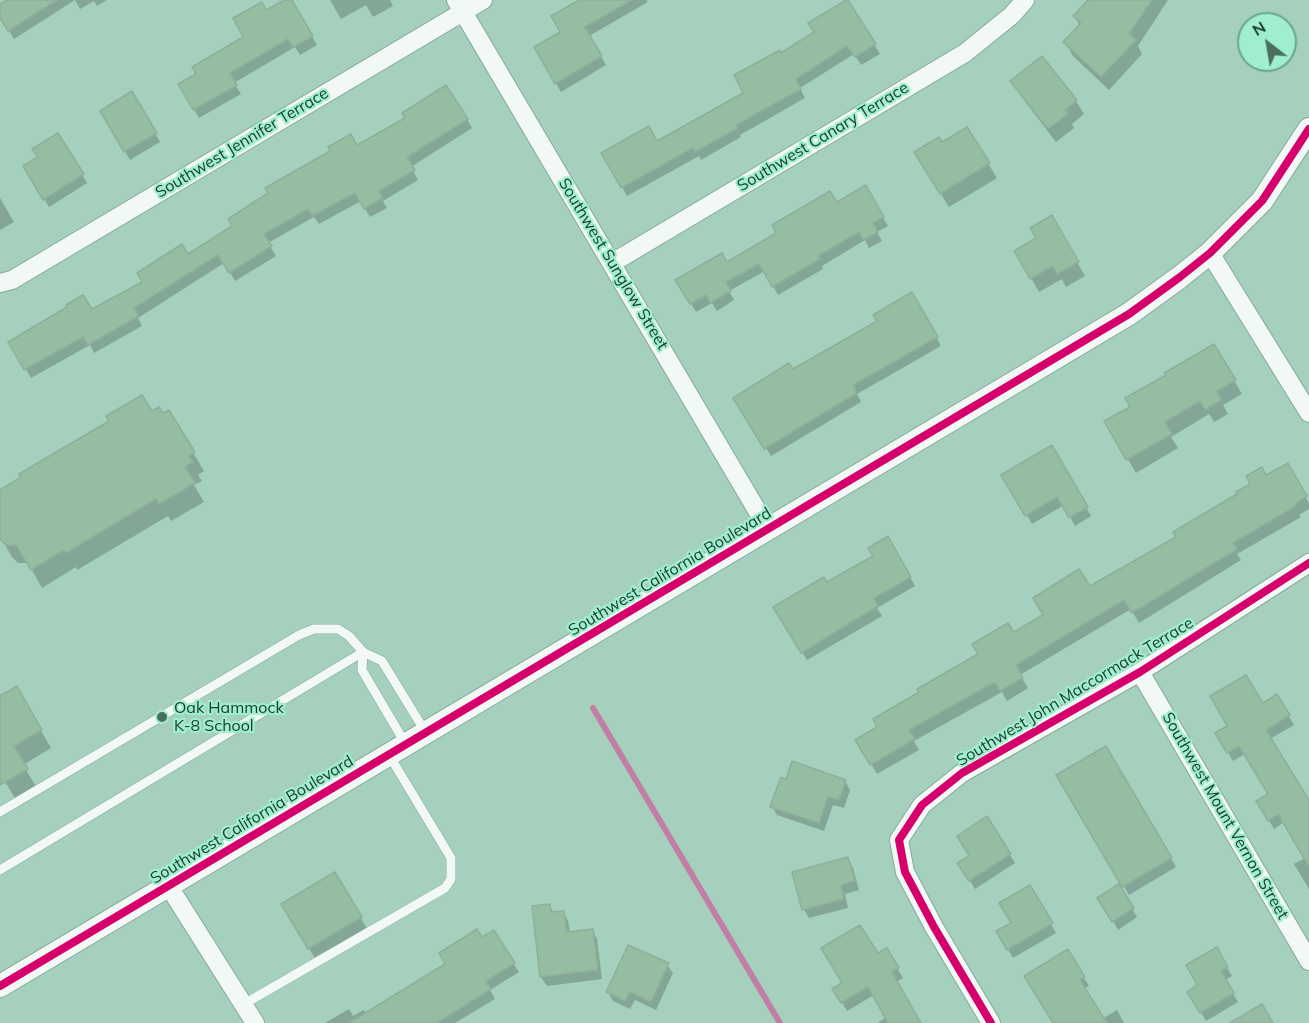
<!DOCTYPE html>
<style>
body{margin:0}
#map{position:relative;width:1309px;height:1023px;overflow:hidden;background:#a4d0bd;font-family:Mulish,sans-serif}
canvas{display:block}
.north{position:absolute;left:1237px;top:12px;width:60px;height:60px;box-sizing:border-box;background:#9feecd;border:2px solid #6aa68d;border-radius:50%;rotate:329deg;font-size:16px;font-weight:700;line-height:24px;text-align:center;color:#1a3b2e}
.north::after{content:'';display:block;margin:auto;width:21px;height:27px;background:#4a6f60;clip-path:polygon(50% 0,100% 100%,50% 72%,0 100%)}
</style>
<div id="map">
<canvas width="1309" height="1023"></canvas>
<div class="north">N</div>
</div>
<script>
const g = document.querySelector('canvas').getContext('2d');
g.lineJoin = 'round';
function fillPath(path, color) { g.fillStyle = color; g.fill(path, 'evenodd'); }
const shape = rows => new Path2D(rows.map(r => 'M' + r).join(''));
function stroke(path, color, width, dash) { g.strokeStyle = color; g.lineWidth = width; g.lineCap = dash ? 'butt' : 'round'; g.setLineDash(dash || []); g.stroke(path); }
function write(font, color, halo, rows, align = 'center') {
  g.font = font + ' Mulish,sans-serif'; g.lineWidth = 4.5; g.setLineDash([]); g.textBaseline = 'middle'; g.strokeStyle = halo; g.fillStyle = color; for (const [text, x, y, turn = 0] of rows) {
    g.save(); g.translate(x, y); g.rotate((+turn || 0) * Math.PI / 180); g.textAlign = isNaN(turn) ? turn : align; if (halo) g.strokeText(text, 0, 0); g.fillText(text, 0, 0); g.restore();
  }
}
const shadow = shape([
 [10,0,107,0,97,6,94,1,80,9,75,0,14,39,0,16,0,6],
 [287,0,291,0,317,45,300,55,295,47,234,83,241,94,199,118,180,85,198,74,245,37,266,12],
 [330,0,390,0,393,6,373,17,366,5,341,19],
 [580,0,646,0,648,2,589,36,606,65,561,92,536,48,562,33],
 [1090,0,1168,0,1138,46,1142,54,1109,90,1073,56,1065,42,1080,26,1075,17],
 [847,1,880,54,861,65,854,54,800,88,805,98,740,135,741,137,701,160,699,156,627,196,603,153,657,143,745,93,781,55,815,33],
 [1012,81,1076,101,1084,114,1072,124,1074,128,1056,142,1020,95],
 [132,93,160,142,130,160,102,112],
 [467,119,472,128,411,167,418,180,383,201,387,208,370,217,361,201,319,224,314,217,268,243,276,256,235,281,224,263,138,318,142,326,94,353,90,345,31,378,10,343,91,311,144,282,356,147],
 [967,129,997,178,949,207,924,166,942,144],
 [39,158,82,175,87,183,49,207,25,167],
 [865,187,888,226,877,232,882,241,869,248,865,240,822,266,823,269,778,295,765,271,729,291,734,300,717,311,712,303,696,312,677,280,726,264],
 [0,198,14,222,0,230],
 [1051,217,1085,276,1066,287,1062,279,1039,292,1016,251,1038,239],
 [912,294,941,346,857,394,861,402,771,456,735,398,792,371,879,322],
 [1214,346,1242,394,1223,405,1228,414,1214,422,1209,414,1171,437,1178,448,1136,473,1106,422,1132,407],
 [169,412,204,471,198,475,202,481,194,485,204,502,171,521,168,516,77,570,76,567,42,588,28,563,18,563,12,557,1,538,0,491,151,413,163,415],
 [1051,447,1091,516,1075,526,1064,505,1032,524,1003,475],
 [1287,465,1309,503,1309,509,1299,515,1301,517,1237,554,1241,560,1139,623,1131,609,1020,675,1028,688,1007,701,1002,692,914,741,919,750,877,774,857,740,879,728,1013,634,1178,538,1266,477],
 [888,538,915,586,877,608,882,616,807,660,775,608,826,584,875,556],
 [16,688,51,748,23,765,37,788,16,800,3,778,0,780,0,693,2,697],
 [1277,696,1294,725,1270,739,1309,803,1309,889,1294,864,1305,858,1284,822,1274,829,1258,802,1270,794,1245,754,1233,761,1217,733],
 [1105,748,1176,867,1129,895,1058,775],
 [787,781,845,781,850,790,844,808,833,805,824,831,777,815,772,806],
 [1010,855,1015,863,975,889,964,872],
 [848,859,853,868,859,890,845,894,848,908,809,918,804,910,794,873],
 [335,874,369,932,317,962,283,904],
 [1118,886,1137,917,1118,930,1099,898],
 [1029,887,1056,933,1013,958,998,932,1012,923],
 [549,905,554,913,563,912,568,921,570,933,592,930,597,939,602,979,547,986,541,977],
 [481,940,513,963,519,972,490,990,495,999,455,1023,325,1023,349,1009,353,1016,364,1010,366,1014,447,965],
 [1216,949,1232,976,1225,980,1238,1002,1206,1021,1189,992,1199,986],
 [886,950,903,978,896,982,919,1023,878,1023,886,1017,874,995,847,1011,834,989],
 [1067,951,1089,986,1084,989,1102,1019,1117,1010,1124,1023,1055,1023],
 [667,965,673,973,656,1010,635,1000,630,1009,613,1001,608,992]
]);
const stream = shape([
 [593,708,780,1023]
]);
const building = shape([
 [7,0,57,0,8,31,0,18,0,4,7,0],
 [284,0,292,0,313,36,293,47,288,39,230,73,237,85,193,110,178,84,196,74,192,67,243,37,233,18,262,2,266,10,284,0],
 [579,0,632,0,585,27,602,56,555,84,534,47,560,32,551,16,579,0],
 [846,0,848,0,876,44,855,57,847,46,796,79,801,89,736,125,738,128,695,152,693,148,621,188,601,153,649,126,657,141,743,93,734,75,780,50,781,53,814,32,808,23,846,0],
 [1088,0,1152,0,1129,34,1136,40,1101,77,1063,42,1081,23,1073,16,1088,0],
 [1042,56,1077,100,1065,110,1068,114,1048,129,1010,81,1042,56],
 [446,85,468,119,407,157,415,170,379,191,383,198,364,209,355,193,312,216,308,209,264,234,272,246,229,273,218,255,134,308,139,316,88,345,83,337,24,370,8,342,67,307,66,305,83,295,92,309,142,282,137,273,182,244,188,254,232,226,228,219,268,193,265,188,330,151,328,147,351,134,357,145,405,118,402,113,446,85],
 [132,91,157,133,124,152,100,111,132,91],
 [967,127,990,163,940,194,914,152,939,137,942,142,967,127],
 [58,133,84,174,43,200,23,166,38,157,32,149,58,133],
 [866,185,884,217,873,223,878,232,863,240,859,232,818,256,820,259,772,287,759,264,726,282,731,291,710,303,706,295,690,304,675,280,722,253,727,262,776,233,772,225,830,191,837,202,866,185],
 [1052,215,1079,262,1057,274,1053,266,1030,279,1014,251,1036,238,1030,228,1052,215],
 [912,292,938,337,853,385,857,393,764,449,733,398,789,363,793,369,877,321,873,315,912,292],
 [1214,344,1236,380,1217,391,1221,400,1205,410,1200,401,1165,422,1172,434,1126,460,1104,421,1130,407,1125,398,1166,375,1164,373,1214,344],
 [142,395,152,411,159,407,163,413,169,410,195,452,189,456,193,462,185,467,195,483,159,504,156,499,66,553,64,550,31,570,16,545,6,545,0,539,0,490,21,477,19,474,109,421,106,416,142,395],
 [1052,445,1088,507,1069,518,1057,497,1025,516,1001,475,1052,445],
 [1288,463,1307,496,1295,504,1296,506,1233,543,1237,549,1132,613,1124,600,1016,665,1023,678,1000,691,995,682,909,730,915,739,870,765,855,740,877,727,873,719,919,692,917,689,978,654,972,644,1008,623,1014,632,1043,615,1033,598,1079,569,1090,586,1176,537,1173,532,1237,494,1236,492,1250,484,1246,476,1262,467,1266,475,1288,463],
 [888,536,911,577,874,598,878,606,801,653,773,607,824,577,827,582,873,556,868,548,888,536],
 [1246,675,1263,703,1277,694,1290,715,1266,730,1309,800,1309,867,1278,814,1268,821,1256,801,1268,794,1239,746,1227,753,1215,733,1227,726,1210,696,1246,675],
 [17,686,42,730,14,746,28,769,0,785,0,696,17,686],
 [1106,746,1172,858,1122,887,1056,775,1106,746],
 [792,761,846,780,839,800,828,797,819,823,770,807,781,777,786,779,792,761],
 [987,816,1011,854,969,881,957,863,969,856,957,836,987,816],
 [848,857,855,881,841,885,844,899,802,910,792,872,848,857],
 [335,872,362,917,308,949,281,904,335,872],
 [1119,884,1134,908,1112,922,1097,898,1119,884],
 [1030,885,1053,923,1007,950,996,931,1011,923,999,903,1030,885],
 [550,904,551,912,564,911,567,932,593,929,598,970,540,977,532,906,550,904],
 [860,925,878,953,887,948,899,968,892,972,921,1023,888,1023,868,987,841,1003,832,989,842,983,821,948,860,925],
 [477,929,482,937,494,930,515,963,486,981,491,989,437,1023,349,1023,445,964,439,953,477,929],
 [628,945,669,963,651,1002,630,992,625,1001,606,992,628,945],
 [1217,947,1228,967,1221,971,1234,993,1200,1013,1187,992,1197,985,1186,965,1217,947],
 [1068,949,1085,977,1080,980,1107,1023,1053,1023,1024,976,1068,949],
 [1262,1004,1273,1023,1230,1023,1262,1004]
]);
const service = shape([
 [363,652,362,670,405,743],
 [0,812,299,635,314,629,338,629,349,636,363,652,382,661,426,733],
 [0,870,363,652],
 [244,1004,445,888,451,879,451,858,389,755]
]);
const minor = shape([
 [456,0,768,529],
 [1210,253,1309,413],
 [612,263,965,53,1012,15,1025,0],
 [0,283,12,280,483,0],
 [1140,672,1309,961],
 [168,885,255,1023],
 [991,1023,934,927,905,872,899,840,922,805,962,773,1140,672,1309,563]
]);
const tertiary = shape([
 [0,986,1129,314,1180,277,1210,253,1262,201,1309,129]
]);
const cycleway = shape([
 [0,986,1129,314,1180,277,1210,253,1262,201,1309,129],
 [991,1023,934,927,905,872,899,840,922,805,962,773,1140,672,1309,563]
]);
const markers = [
 [162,717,6,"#4a6f60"]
];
const streetNames = [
 ["Southwest Canary Terrace",823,137,-31],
 ["Southwest Jennifer Terrace",242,143,-31],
 ["Southwest Sunglow Street",613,264,59],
 ["Southwest California Boulevard",670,572,-31],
 ["Southwest John Maccormack Terrace",1075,692,-31],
 ["Southwest Mount Vernon Street",1225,816,60],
 ["Southwest California Boulevard",252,820,-31]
];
const poiNames = [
 ["Oak Hammock",174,708],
 ["K-8 School",174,726]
];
fillPath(shadow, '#0003');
stroke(stream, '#c17fa8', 6);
fillPath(building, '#95bda2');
stroke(building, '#90ae9c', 1.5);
stroke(service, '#86a99a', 10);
stroke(minor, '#86a99a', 20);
stroke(tertiary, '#86a99a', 24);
stroke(service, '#f1f8f5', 9);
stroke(minor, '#f1f8f5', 18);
stroke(tertiary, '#f1f8f5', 22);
stroke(cycleway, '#d6006c', 8);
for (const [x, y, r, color] of markers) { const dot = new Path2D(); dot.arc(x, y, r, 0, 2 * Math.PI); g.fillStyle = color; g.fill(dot); stroke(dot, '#9feecd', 2); }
write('16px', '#1a3b2e', '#9feecd', streetNames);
write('16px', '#1a3b2e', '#9feecd', poiNames, 'left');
</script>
